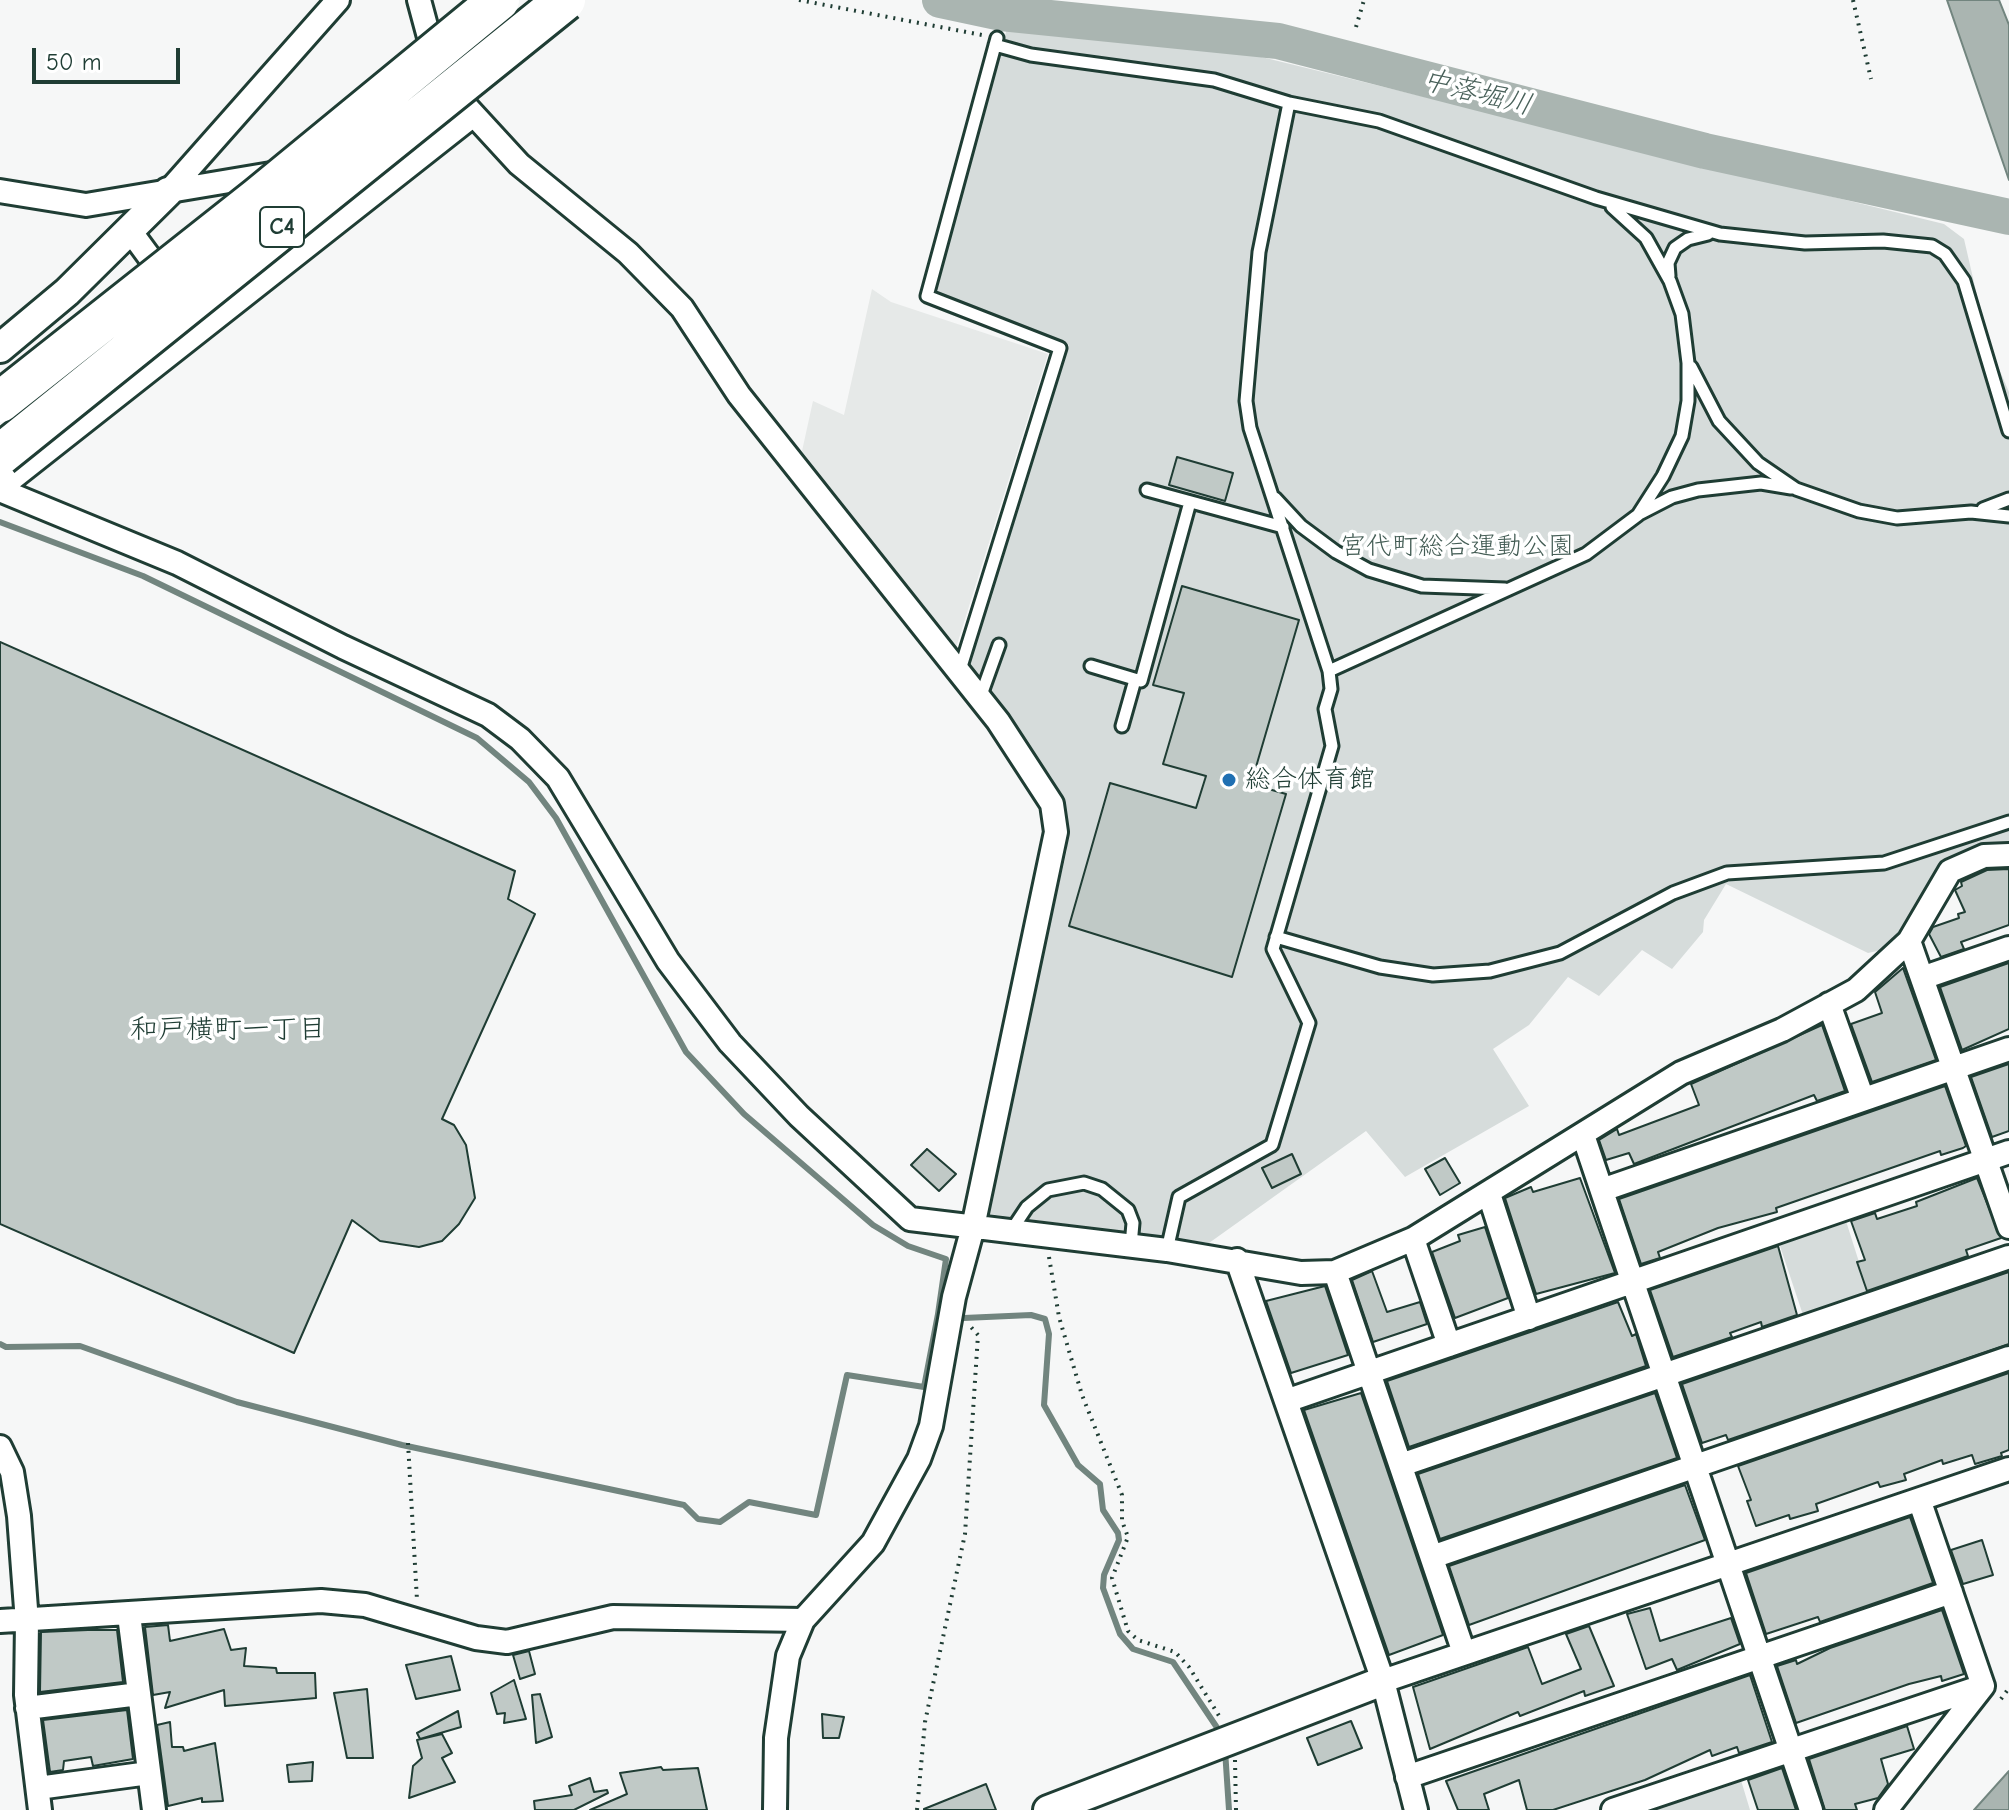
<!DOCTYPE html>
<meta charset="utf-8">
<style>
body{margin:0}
#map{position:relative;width:2009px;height:1810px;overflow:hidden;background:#f6f7f7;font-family:"Comic Neue",sans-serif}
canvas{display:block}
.scale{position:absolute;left:32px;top:48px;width:148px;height:36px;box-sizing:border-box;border:4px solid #1f3d34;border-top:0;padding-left:10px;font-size:24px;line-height:28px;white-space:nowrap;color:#1f3d34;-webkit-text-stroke:6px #fff;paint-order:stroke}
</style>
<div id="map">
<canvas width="2009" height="1810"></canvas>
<div class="scale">50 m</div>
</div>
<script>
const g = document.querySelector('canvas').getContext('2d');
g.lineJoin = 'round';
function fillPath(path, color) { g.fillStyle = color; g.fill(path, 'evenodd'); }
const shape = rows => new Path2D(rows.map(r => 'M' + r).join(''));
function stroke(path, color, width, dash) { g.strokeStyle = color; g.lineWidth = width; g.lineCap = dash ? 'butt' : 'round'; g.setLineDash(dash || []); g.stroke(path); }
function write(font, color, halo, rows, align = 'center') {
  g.font = font + ' "Comic Neue","Klee One",sans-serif'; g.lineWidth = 7; g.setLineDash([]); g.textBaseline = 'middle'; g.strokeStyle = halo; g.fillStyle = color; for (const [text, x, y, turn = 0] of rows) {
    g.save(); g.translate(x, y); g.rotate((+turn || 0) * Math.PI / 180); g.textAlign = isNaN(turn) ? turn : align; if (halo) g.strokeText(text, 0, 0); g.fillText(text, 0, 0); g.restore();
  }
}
const built = shape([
 [872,289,891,302,1048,354,955,651,802,451,813,401,844,415]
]);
const green = shape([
 [1007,28,1233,50,1944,224,1964,239,1988,343,2009,392,2009,847,1945,862,1891,948,1868,953,1726,884,1704,920,1703,932,1672,969,1642,950,1599,996,1568,977,1529,1025,1493,1049,1529,1106,1405,1177,1366,1131,1209,1243,989,1214,985,1204,1067,850,1067,812,1052,778,968,670,1069,345,936,292],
 [1846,1221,1871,1300,1805,1321,1779,1243],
 [1740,1777,1750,1810,1646,1810]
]);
const water = shape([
 [1947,0,1999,0,2009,25,2009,180,1947,0],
 [2009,1771,2009,1810,1974,1810,2009,1771]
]);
const stream = shape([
 [0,522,143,576,477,738,529,782,556,818,686,1052,744,1114,873,1225,908,1246,946,1259,938,1314,964,1318,1031,1315,1045,1319,1049,1334,1044,1405,1078,1465,1100,1484,1103,1510,1118,1533,1119,1540,1104,1575,1103,1588,1120,1634,1133,1649,1173,1662,1222,1735],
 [0,1344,6,1347,80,1346,237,1402,402,1445,684,1505,698,1519,720,1522,749,1502,816,1515,847,1375,924,1387,938,1314],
 [1225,1750,1229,1810]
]);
const river = shape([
 [940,0,1001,13,1278,41,1705,151,2009,217]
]);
const building = shape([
 [1177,457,1233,473,1225,501,1169,485,1177,457],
 [1182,586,1299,620,1251,784,1286,794,1232,977,1069,926,1110,783,1196,808,1206,776,1163,764,1184,693,1153,685,1182,586],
 [0,642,515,871,508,899,535,914,442,1119,454,1125,466,1145,475,1198,459,1224,442,1241,419,1247,380,1241,352,1220,294,1353,0,1224,0,642],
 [2009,869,2009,925,1961,942,1964,949,1941,957,1929,934,1933,927,1959,918,1958,914,1965,912,1955,890,1962,886,1961,882,1987,870,2009,869],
 [2009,963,2009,1029,1962,1050,1940,987,2009,963],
 [1903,968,1936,1060,1872,1082,1851,1024,1882,1013,1875,992,1903,968],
 [1822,1025,1845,1091,1817,1101,1814,1095,1634,1164,1629,1153,1606,1160,1599,1140,1617,1129,1619,1135,1699,1105,1691,1084,1822,1025],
 [2009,1064,2009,1131,1992,1137,1971,1077,2009,1064],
 [1945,1086,1966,1146,1963,1148,1941,1155,1940,1151,1776,1208,1777,1212,1718,1228,1658,1252,1660,1258,1641,1264,1619,1199,1945,1086],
 [927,1149,956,1174,939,1191,911,1165,927,1149],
 [1292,1154,1301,1174,1272,1188,1262,1168,1292,1154],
 [1445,1158,1460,1183,1440,1195,1425,1169,1445,1158],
 [1580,1178,1615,1273,1536,1294,1505,1198,1531,1187,1533,1192,1580,1178],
 [1977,1178,2001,1238,1966,1250,1968,1256,1867,1291,1857,1262,1865,1260,1851,1221,1875,1213,1877,1219,1917,1206,1916,1202,1977,1178],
 [1485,1227,1508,1298,1455,1318,1432,1252,1460,1241,1458,1235,1485,1227],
 [1778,1246,1797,1315,1762,1327,1761,1322,1730,1333,1732,1337,1673,1357,1650,1290,1778,1246],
 [1372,1271,1387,1312,1420,1302,1427,1324,1373,1342,1352,1280,1372,1271],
 [2009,1272,2009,1344,1728,1440,1726,1435,1702,1443,1682,1384,2009,1272],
 [1325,1286,1348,1355,1291,1373,1266,1301,1325,1286],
 [1618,1302,1632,1336,1636,1334,1646,1366,1409,1447,1387,1381,1618,1302],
 [2009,1373,2009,1450,2001,1453,2002,1456,1975,1464,1972,1455,1943,1464,1942,1460,1904,1474,1906,1480,1880,1487,1878,1482,1816,1504,1818,1511,1790,1519,1789,1515,1756,1526,1747,1501,1751,1500,1738,1466,2009,1373],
 [1361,1393,1443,1635,1389,1655,1304,1410,1361,1393],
 [1655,1393,1677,1458,1440,1539,1418,1474,1655,1393],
 [1685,1485,1705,1540,1469,1625,1449,1566,1685,1485],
 [1910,1517,1933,1583,1820,1622,1818,1617,1766,1634,1746,1573,1910,1517],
 [1982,1540,1993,1575,1963,1584,1951,1550,1982,1540],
 [1650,1608,1660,1641,1731,1618,1740,1644,1677,1670,1672,1659,1646,1669,1627,1614,1650,1608],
 [1942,1610,1964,1674,1942,1681,1941,1676,1909,1684,1796,1723,1777,1666,1796,1660,1797,1664,1830,1648,1942,1610],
 [168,1625,170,1641,224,1629,231,1650,246,1648,244,1666,276,1668,277,1673,315,1673,316,1698,225,1706,224,1690,165,1708,170,1692,153,1695,145,1627,168,1625],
 [1589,1626,1614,1686,1585,1696,1584,1691,1520,1716,1518,1712,1430,1749,1413,1687,1528,1647,1542,1684,1581,1669,1566,1634,1589,1626],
 [88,1630,117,1630,123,1682,40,1692,41,1632,88,1630],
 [529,1651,535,1674,520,1679,513,1655,529,1651],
 [451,1656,460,1690,416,1699,406,1665,451,1656],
 [1750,1675,1772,1742,1739,1753,1737,1747,1712,1756,1710,1750,1645,1780,1553,1810,1527,1810,1519,1780,1484,1794,1489,1810,1458,1810,1446,1781,1750,1675],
 [514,1680,526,1719,504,1723,505,1713,497,1714,491,1693,514,1680],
 [367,1689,373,1758,347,1758,334,1693,367,1689],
 [540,1694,552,1737,536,1743,532,1695,540,1694],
 [127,1710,133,1759,93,1766,91,1757,64,1761,63,1770,50,1772,43,1720,127,1710],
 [458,1711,461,1727,420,1739,417,1733,458,1711],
 [822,1714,844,1717,839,1738,823,1738,822,1714],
 [1351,1721,1362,1748,1318,1765,1307,1738,1351,1721],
 [170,1722,172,1747,183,1747,184,1751,215,1743,223,1801,202,1802,202,1798,168,1806,157,1725,170,1722],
 [1907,1726,1914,1749,1881,1759,1888,1784,1878,1798,1855,1804,1857,1810,1825,1810,1809,1759,1907,1726],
 [442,1734,452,1753,442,1758,455,1782,409,1798,413,1766,422,1758,417,1740,442,1734],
 [313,1762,312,1781,289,1782,287,1765,313,1762],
 [661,1767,663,1770,698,1768,707,1810,590,1810,627,1794,620,1773,661,1767],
 [1782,1768,1796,1810,1758,1810,1748,1780,1782,1768],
 [590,1778,594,1792,607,1790,608,1793,574,1810,535,1810,534,1801,572,1795,569,1786,590,1778],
 [986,1784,996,1810,924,1810,924,1809,986,1784]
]);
const path = shape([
 [799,0,982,35],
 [1853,0,1871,79],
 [1356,27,1364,0],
 [1049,1257,1059,1317,1082,1395,1122,1495,1122,1521,1128,1537,1112,1578,1128,1631,1138,1640,1175,1652,1189,1667,1221,1719],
 [408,1443,417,1600],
 [2001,1699,2009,1688],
 [1235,1760,1236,1810],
 [917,1810,925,1722,965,1534,978,1335,970,1326]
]);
const service = shape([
 [995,45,1031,55,1214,80,1289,103,1379,121,1596,198,1720,234,1805,243,1883,241,1932,246,1945,254,1964,281,2009,431],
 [1669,276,1668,263,1675,248,1688,239,1708,234],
 [1691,367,1719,421,1758,463,1796,489,1859,511,1897,518,1971,512,2009,516],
 [1147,490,1283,527],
 [1275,498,1301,526,1336,552,1369,570,1422,586,1505,589],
 [1983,509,2009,499],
 [1639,514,1672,497,1698,490,1761,483,1791,488],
 [1091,666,1141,681,1190,502],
 [1329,671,1586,554,1638,515,1663,476,1682,436,1688,401,1688,363,1682,314,1670,281,1646,238,1612,207],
 [959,673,1060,348,927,296,997,38],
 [980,698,999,645],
 [1122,726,1135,680],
 [1276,937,1380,967,1433,975,1490,971,1560,953,1673,893,1727,873,1884,863,2009,822],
 [1011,1231,1027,1207,1048,1190,1084,1183,1102,1189,1128,1210,1133,1223,1131,1245],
 [1167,1250,1179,1197,1272,1145,1309,1023,1273,949,1332,746,1325,709,1331,689,1329,671,1250,428,1246,401,1259,252,1289,103]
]);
const minor = shape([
 [419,0,440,78,519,164,628,253,682,308,739,395,998,721,1052,804,1056,832,973,1227,954,1297,931,1426,919,1459,873,1543,803,1620,788,1656,776,1738,775,1810],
 [0,191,86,205,277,173],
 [168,192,338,0],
 [131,232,167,281],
 [0,488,472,116],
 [0,490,177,563,343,647,488,715,520,739,558,778,668,961,730,1043,799,1116,910,1219,1167,1250,1301,1273,1335,1272,1413,1239,1681,1073,1782,1030,1856,990,1909,941,1950,871,1984,856,2009,855],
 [1909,941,2009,1227],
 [1922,978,2009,948],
 [1829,1004,1863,1099],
 [1583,1135,1811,1810],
 [1602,1190,2009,1049],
 [1489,1194,1529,1318],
 [1413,1239,1449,1345],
 [1237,1260,1383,1681,1416,1810],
 [1335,1272,1464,1653],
 [1286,1401,2009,1152],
 [0,1447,12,1472,19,1516,27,1622,26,1695,40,1810],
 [1401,1465,2009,1257],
 [1432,1557,2009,1358],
 [129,1615,154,1810],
 [0,1621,321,1601,365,1605,476,1638,507,1642,613,1617,803,1620],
 [1383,1681,2009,1469],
 [27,1708,139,1694],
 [1407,1777,1951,1592],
 [38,1788,149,1773],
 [1613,1810,1983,1686,1920,1502],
 [1886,1810,1983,1686]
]);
const tertiary = shape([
 [0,348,67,292,168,192],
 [1048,1810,1383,1681]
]);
const motorwayBridge = shape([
 [0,402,258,198,499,0],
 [0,455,565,0]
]);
const markers = [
 [1229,780,8,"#1f6fb2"]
];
const shields = [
 [282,227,44]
];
const shieldNames = [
 ["C4",282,227]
];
const parkNames = [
 ["宮代町総合運動公園",1457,547]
];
const poiNames = [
 ["総合体育館",1245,780]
];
const waterNames = [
 ["中落堀川",1477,93,14]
];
const neighbourhoodNames = [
 ["和戸横町一丁目",228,1030]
];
fillPath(built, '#e6e9e8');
fillPath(green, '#d6dcdb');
fillPath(water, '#aab5b1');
stroke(water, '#72857f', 2);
stroke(stream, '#72857f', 6);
stroke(river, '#aab5b1', 36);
fillPath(building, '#c0c9c6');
stroke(building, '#1f3d34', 2);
stroke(service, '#1f3d34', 17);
stroke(minor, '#1f3d34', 28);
stroke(tertiary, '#1f3d34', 34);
stroke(path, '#1f3d34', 4, [2, 6]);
stroke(service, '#fff', 11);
stroke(minor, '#fff', 22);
stroke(tertiary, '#fff', 28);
stroke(motorwayBridge, '#1f3d34', 46, []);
stroke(motorwayBridge, '#fff', 40);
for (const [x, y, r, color] of markers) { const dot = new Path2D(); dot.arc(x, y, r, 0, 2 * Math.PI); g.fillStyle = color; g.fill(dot); stroke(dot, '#fff', 3); }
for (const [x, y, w] of shields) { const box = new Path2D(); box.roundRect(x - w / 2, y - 20, w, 40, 6); g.fillStyle = '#fff'; g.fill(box); stroke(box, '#1f3d34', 2); }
write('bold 24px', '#1f3d34', null, shieldNames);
write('26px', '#445d55', '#fff', parkNames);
write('26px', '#1f3d34', '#fff', poiNames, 'left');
write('italic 28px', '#49615a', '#fff', waterNames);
write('28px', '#1f3d34', '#fff', neighbourhoodNames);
</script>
